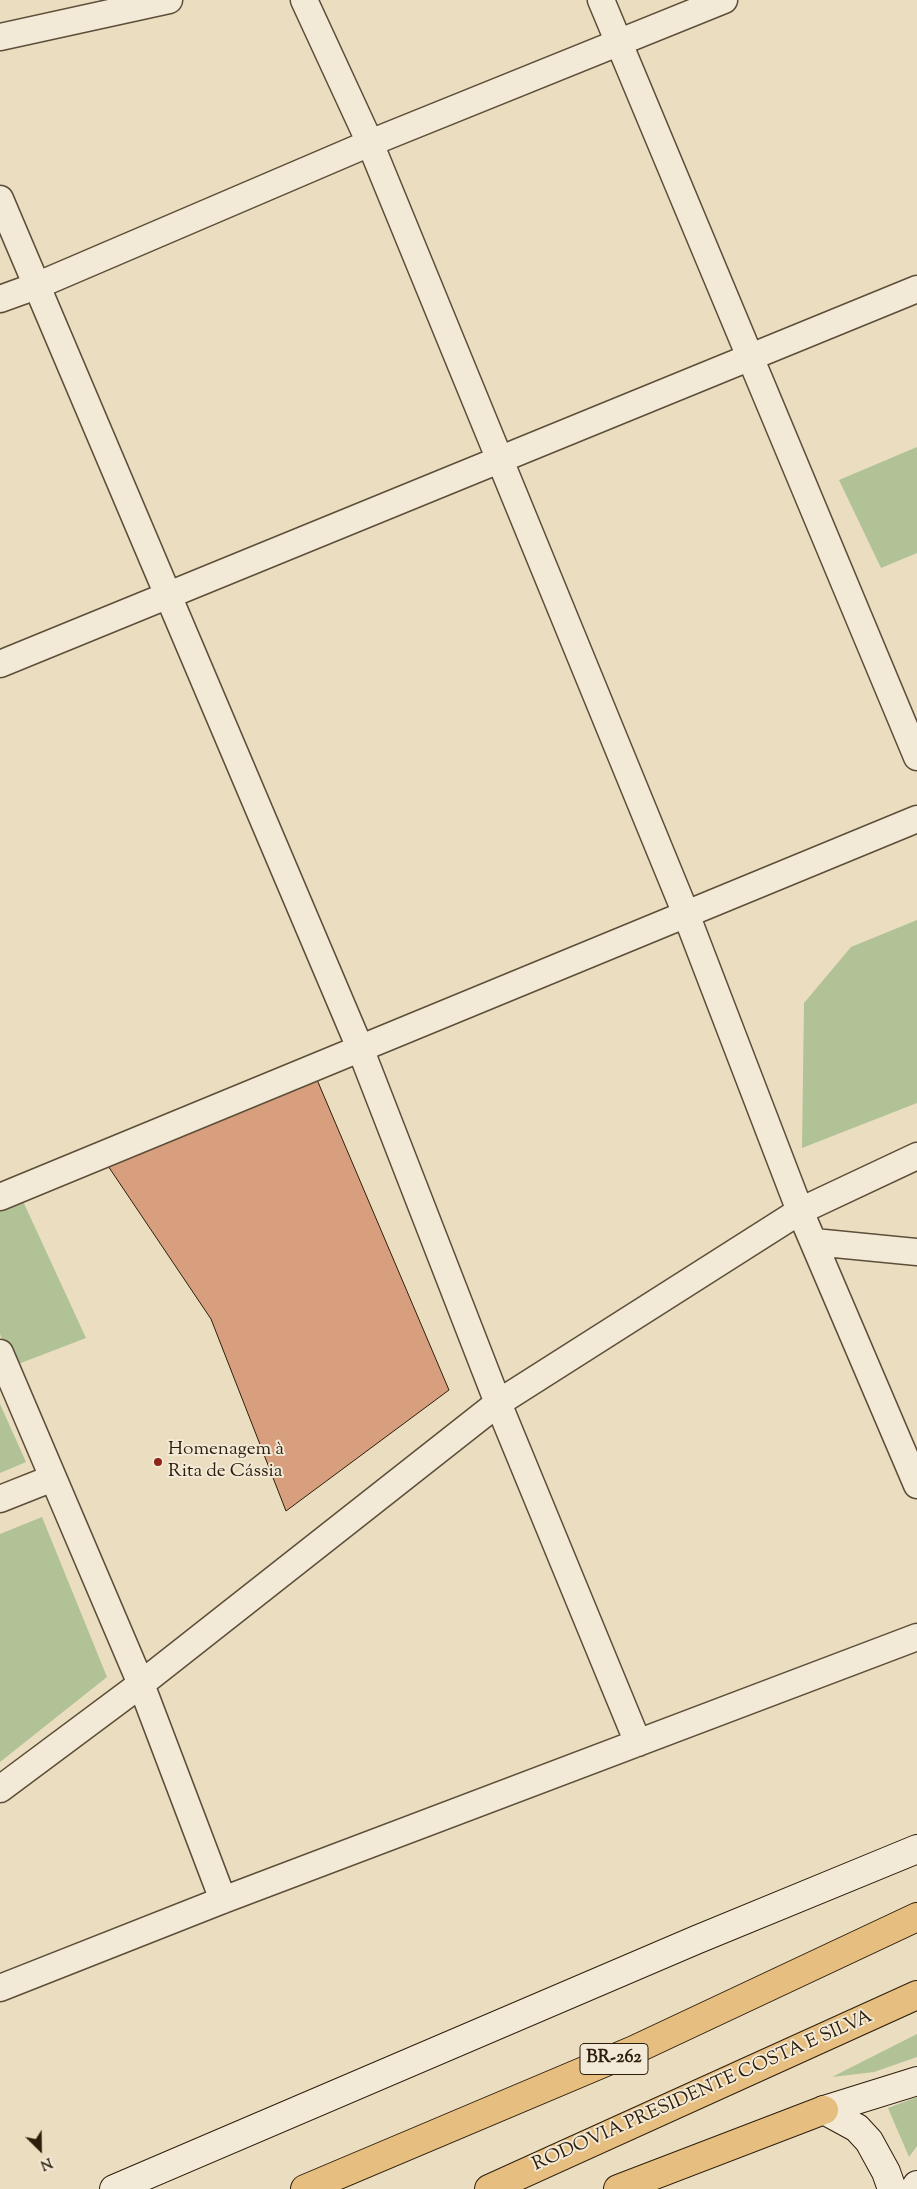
<!DOCTYPE html>
<meta charset="utf-8">
<style>
body{margin:0}
#map{position:relative;width:917px;height:2189px;overflow:hidden;background:#ebddc0;font-family:"Sorts Mill Goudy",serif}
canvas{display:block}
.north{position:absolute;left:15px;top:2124px;width:50px;height:50px;-webkit-text-stroke:4px #f2e9d6;paint-order:stroke;rotate:157deg;font-size:14px;font-weight:700;line-height:20px;text-align:center;color:#2d1e0b}
.north::after{content:'';display:block;margin:auto;width:18px;height:22px;background:#2d1e0b;clip-path:polygon(50% 0,100% 100%,50% 72%,0 100%)}
</style>
<div id="map">
<canvas width="917" height="2189"></canvas>
<div class="north">N</div>
</div>
<script>
const g = document.querySelector('canvas').getContext('2d');
g.lineJoin = 'round';
function fillPath(path, color) { g.fillStyle = color; g.fill(path, 'evenodd'); }
const shape = rows => new Path2D(rows.map(r => 'M' + r).join(''));
function stroke(path, color, width, dash) { g.strokeStyle = color; g.lineWidth = width; g.lineCap = dash ? 'butt' : 'round'; g.setLineDash(dash || []); g.stroke(path); }
function write(font, color, halo, rows, align = 'center') {
  g.font = font + ' "Sorts Mill Goudy",serif'; g.lineWidth = 4; g.setLineDash([]); g.textBaseline = 'middle'; g.strokeStyle = halo; g.fillStyle = color; for (const [text, x, y, turn = 0] of rows) {
    g.save(); g.translate(x, y); g.rotate((+turn || 0) * Math.PI / 180); g.textAlign = isNaN(turn) ? turn : align; if (halo) g.strokeText(text, 0, 0); g.fillText(text, 0, 0); g.restore();
  }
}
const green = shape([
 [917,447,917,553,881,568,839,480],
 [917,920,917,1103,802,1148,804,1003,851,947],
 [21,1197,86,1338,13,1366,0,1334,0,1204],
 [0,1404,26,1462,0,1473],
 [42,1517,107,1677,0,1762,0,1534],
 [917,2034,917,2057,874,2072,832,2077],
 [917,2097,917,2146,909,2157,888,2108]
]);
const building = shape([
 [315,1075,449,1390,286,1511,211,1319,104,1160,315,1075]
]);
const minor = shape([
 [304,0,370,143,686,914,800,1211,917,1485],
 [601,0,917,757],
 [0,37,169,0],
 [0,199,360,1048,498,1403,638,1743],
 [0,299,36,286,370,143,724,0],
 [0,664,917,289],
 [0,1197,917,819],
 [814,1242,917,1252],
 [0,1353,141,1684,223,1900],
 [0,1499,53,1478],
 [0,1789,141,1684,498,1403,800,1211,917,1156],
 [0,1988,223,1900,917,1637]
]);
const secondary = shape([
 [824,2110,857,2128,869,2141,886,2172,892,2189],
 [824,2110,917,2081],
 [114,2189,696,1940,917,1849],
 [915,2189,917,2185]
]);
const motorway = shape([
 [305,2189,634,2050,917,1917],
 [489,2189,917,1995],
 [618,2189,824,2110]
]);
const markers = [
 [158,1462,5,"#8f2418"]
];
const shields = [
 [614,2059,68]
];
const shieldNames = [
 ["BR-262",614,2059]
];
const poiNames = [
 ["Homenagem à",168,1451],
 ["Rita de Cássia",168,1473]
];
const streetNames = [
 ["RODOVIA PRESIDENTE COSTA E SILVA",703,2092,-24]
];
fillPath(green, '#b1c297');
fillPath(building, '#d89f7e');
stroke(building, '#2d1e0b', 1);
stroke(minor, '#5c4e38', 29);
stroke(secondary, '#2d1e0b', 30);
stroke(motorway, '#2d1e0b', 30);
stroke(minor, '#f2e9d6', 26);
stroke(secondary, '#f2e9d6', 28);
stroke(motorway, '#e6be80', 28);
for (const [x, y, r, color] of markers) { const dot = new Path2D(); dot.arc(x, y, r, 0, 2 * Math.PI); g.fillStyle = color; g.fill(dot); stroke(dot, '#f2e9d6', 2); }
for (const [x, y, w] of shields) { const box = new Path2D(); box.roundRect(x - w / 2, y - 15.5, w, 31, 4); g.fillStyle = '#f2e9d6'; g.fill(box); stroke(box, '#2d1e0b', 1); }
write('bold 18px', '#2d1e0b', null, shieldNames);
write('19px', '#2d1e0b', '#f2e9d6', poiNames, 'left');
write('19px', '#2d1e0b', '#f2e9d6', streetNames);
</script>
